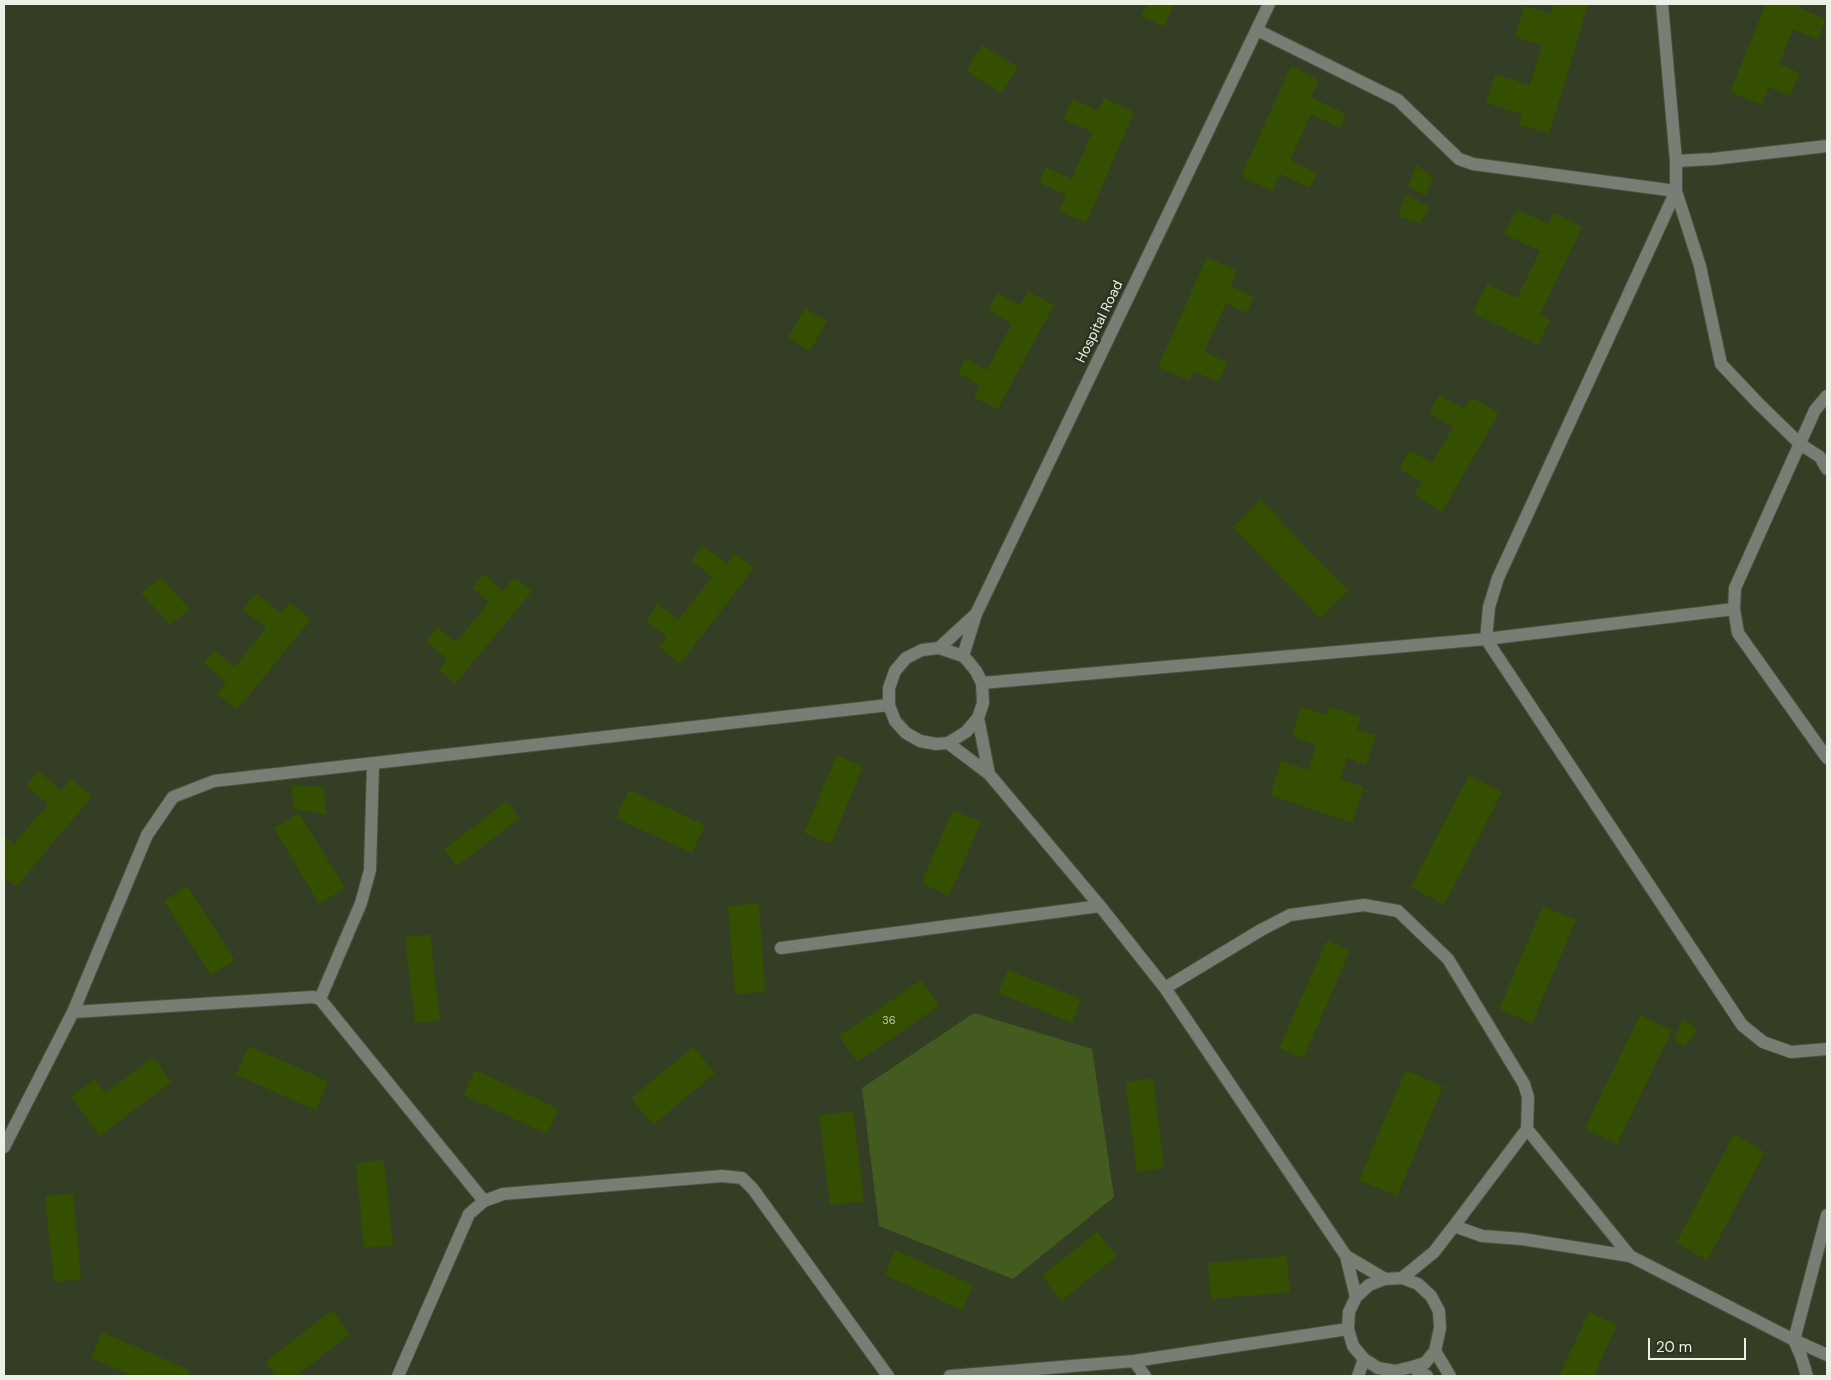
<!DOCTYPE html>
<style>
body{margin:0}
#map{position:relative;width:1831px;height:1380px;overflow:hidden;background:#2b3421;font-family:"DM Sans",sans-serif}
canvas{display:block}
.frame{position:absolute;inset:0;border:5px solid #ebf1e5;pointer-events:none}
.scale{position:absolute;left:1648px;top:1338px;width:98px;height:22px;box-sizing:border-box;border:2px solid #ebf1e5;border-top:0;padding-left:6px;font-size:15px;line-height:18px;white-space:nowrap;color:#ebf1e5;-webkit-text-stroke:4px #2b3421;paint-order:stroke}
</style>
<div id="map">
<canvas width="1831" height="1380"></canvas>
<div class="frame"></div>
<div class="scale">20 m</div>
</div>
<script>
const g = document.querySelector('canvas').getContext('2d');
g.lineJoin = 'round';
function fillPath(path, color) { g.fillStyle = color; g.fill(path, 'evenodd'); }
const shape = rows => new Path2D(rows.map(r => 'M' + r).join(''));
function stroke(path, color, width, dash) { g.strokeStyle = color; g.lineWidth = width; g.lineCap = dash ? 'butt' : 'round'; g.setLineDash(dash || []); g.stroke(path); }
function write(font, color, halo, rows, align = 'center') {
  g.font = font + ' "DM Sans",sans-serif'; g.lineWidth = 5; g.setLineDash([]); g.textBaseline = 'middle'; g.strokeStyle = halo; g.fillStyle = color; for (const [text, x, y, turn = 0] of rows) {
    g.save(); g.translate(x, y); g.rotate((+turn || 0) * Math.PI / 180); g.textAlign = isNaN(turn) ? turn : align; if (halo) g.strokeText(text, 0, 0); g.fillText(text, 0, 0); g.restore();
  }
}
const built = shape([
 [4,4,1827,4,1827,1376,4,1376]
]);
const green = shape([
 [974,1013,1092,1049,1114,1197,1013,1279,879,1226,862,1088]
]);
const building = shape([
 [1147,4,1175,4,1164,27,1141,16],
 [1554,4,1588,5,1549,134,1519,124,1522,114,1486,103,1495,74,1530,85,1542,45,1515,37,1524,6,1551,14],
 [1766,4,1801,4,1799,8,1826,19,1818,40,1793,29,1779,64,1800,73,1790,96,1768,87,1762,105,1730,92],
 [982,45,1018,67,1001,93,966,71],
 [1291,66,1319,80,1311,97,1346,114,1340,128,1311,114,1290,160,1317,173,1310,188,1280,174,1272,191,1241,176],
 [1104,98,1134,112,1086,223,1059,211,1066,195,1039,183,1046,167,1072,179,1092,132,1063,119,1073,99,1098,111],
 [1416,165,1433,177,1426,196,1408,186],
 [1406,194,1430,208,1420,223,1398,216],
 [1517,209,1548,224,1554,213,1582,227,1540,315,1550,320,1538,345,1473,313,1487,284,1517,298,1540,251,1504,234],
 [1207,257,1237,271,1231,286,1254,297,1246,313,1226,303,1204,352,1227,362,1219,382,1194,371,1189,381,1158,367],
 [1028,291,1054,305,997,410,974,397,980,385,958,373,965,358,987,370,1012,324,988,310,997,293,1020,305],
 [805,308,827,321,810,351,788,338],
 [1439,395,1464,409,1471,397,1499,413,1442,512,1414,495,1422,482,1399,469,1410,450,1432,463,1453,427,1429,413],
 [1261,500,1348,591,1320,618,1233,527],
 [703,545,727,564,735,553,754,568,680,664,659,647,667,637,646,620,658,604,678,620,712,577,691,561],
 [484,574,503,591,514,577,532,591,455,684,439,670,447,659,426,641,437,627,456,642,489,602,472,588],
 [161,577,190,610,170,624,141,593],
 [256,593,281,613,290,602,311,619,237,710,217,694,226,682,204,663,214,650,235,667,266,628,243,609],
 [1301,707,1326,715,1329,707,1361,717,1356,729,1376,735,1366,765,1347,758,1340,779,1364,787,1352,823,1270,795,1281,761,1308,770,1316,745,1292,736],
 [837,755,863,766,831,844,804,833],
 [38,770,61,791,71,779,92,796,16,887,4,877,4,836,14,844,48,804,26,786],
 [1469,775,1502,792,1444,905,1411,887],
 [291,785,323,787,327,814,294,809],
 [629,790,705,825,692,853,616,818],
 [507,801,520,818,457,866,444,849],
 [953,810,981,822,949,896,921,883],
 [299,813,345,888,319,904,274,828],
 [187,886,235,960,211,975,164,901],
 [759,903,765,992,735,994,728,906],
 [1543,906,1576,920,1532,1023,1499,1009],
 [430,934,440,1020,415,1023,405,937],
 [1327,940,1350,951,1303,1058,1279,1048],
 [1008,970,1081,999,1072,1023,998,993],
 [921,980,939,1006,857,1062,839,1036],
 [1640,1015,1672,1030,1617,1144,1585,1128],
 [1683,1018,1698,1030,1684,1047,1674,1039],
 [249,1046,328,1081,316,1110,236,1075],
 [693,1047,715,1073,653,1125,631,1098],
 [153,1057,171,1082,100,1136,71,1097,95,1079,105,1093],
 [475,1070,559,1109,547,1134,463,1095],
 [1406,1070,1443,1086,1397,1196,1359,1180],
 [1153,1078,1164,1168,1137,1172,1125,1082],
 [853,1111,864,1201,830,1205,819,1115],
 [1734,1134,1765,1152,1707,1260,1676,1243],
 [384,1160,393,1245,364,1248,356,1163],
 [73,1193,81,1279,54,1282,45,1196],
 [1097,1232,1117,1256,1061,1301,1042,1276],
 [895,1250,973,1285,962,1310,885,1275],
 [1287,1256,1290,1292,1211,1299,1208,1263],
 [332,1310,350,1334,296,1376,276,1376,265,1362],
 [1589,1312,1617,1325,1594,1376,1559,1376],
 [102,1332,190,1370,187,1376,133,1376,91,1358]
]);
const minor = shape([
 [1662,4,1676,161],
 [1257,30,1398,100,1459,159,1473,164,1676,191,1700,266,1721,364,1758,403,1800,444,1820,457,1827,469],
 [1827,146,1713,159,1676,161,1676,191,1498,578,1489,607,1486,639,1742,1025,1763,1042,1791,1052,1827,1049],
 [1827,396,1815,410,1735,588,1734,609,1738,633,1827,758],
 [939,648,976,614],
 [963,656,976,614,1269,4],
 [982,683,1486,639,1734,609],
 [978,718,966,732,948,743,936,744,920,741,906,733,895,721,889,705,889,688,895,671,906,658,922,650,939,648,963,656,967,660,976,671,982,683,983,703,978,718,989,774],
 [948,743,989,774,1100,906,1165,988,1346,1256,1356,1297],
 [781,948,1100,906],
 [1165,988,1261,930,1290,915,1364,905,1398,911,1448,959,1524,1084,1528,1097,1527,1129,1454,1226],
 [320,999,361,903,370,870,373,765],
 [73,1012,313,997,320,999,484,1201],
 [1527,1129,1630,1256],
 [4,1147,73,1012,147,835,173,797,214,781,889,705],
 [1346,1256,1385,1279],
 [1402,1278,1434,1252,1454,1226,1482,1236,1522,1239,1630,1256,1794,1340,1827,1355],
 [1402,1278,1418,1284,1431,1296,1439,1311,1440,1328,1435,1351,1425,1363,1412,1367,1395,1371,1378,1368,1364,1359,1353,1346,1348,1329,1349,1312,1356,1297,1369,1285,1385,1279,1402,1278],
 [1435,1351,1450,1376],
 [1134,1361,1145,1376],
 [1412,1367,1427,1376],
 [398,1376,469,1214,484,1201,503,1194,722,1176,742,1178,753,1189,888,1376],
 [950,1376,1134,1361,1348,1329],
 [1358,1376,1364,1359],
 [1807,1376,1801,1356,1794,1340,1827,1215]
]);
const numberNames = [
 ["36",889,1021]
];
const streetNames = [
 ["Hospital Road",1100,322,-64]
];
fillPath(built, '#333e25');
fillPath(green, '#435b1f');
fillPath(building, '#354f00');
stroke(minor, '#4a5240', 14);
stroke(minor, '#797e74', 12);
write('11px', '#bec8ac', null, numberNames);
write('14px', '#ebf1e5', '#2b3421', streetNames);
</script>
